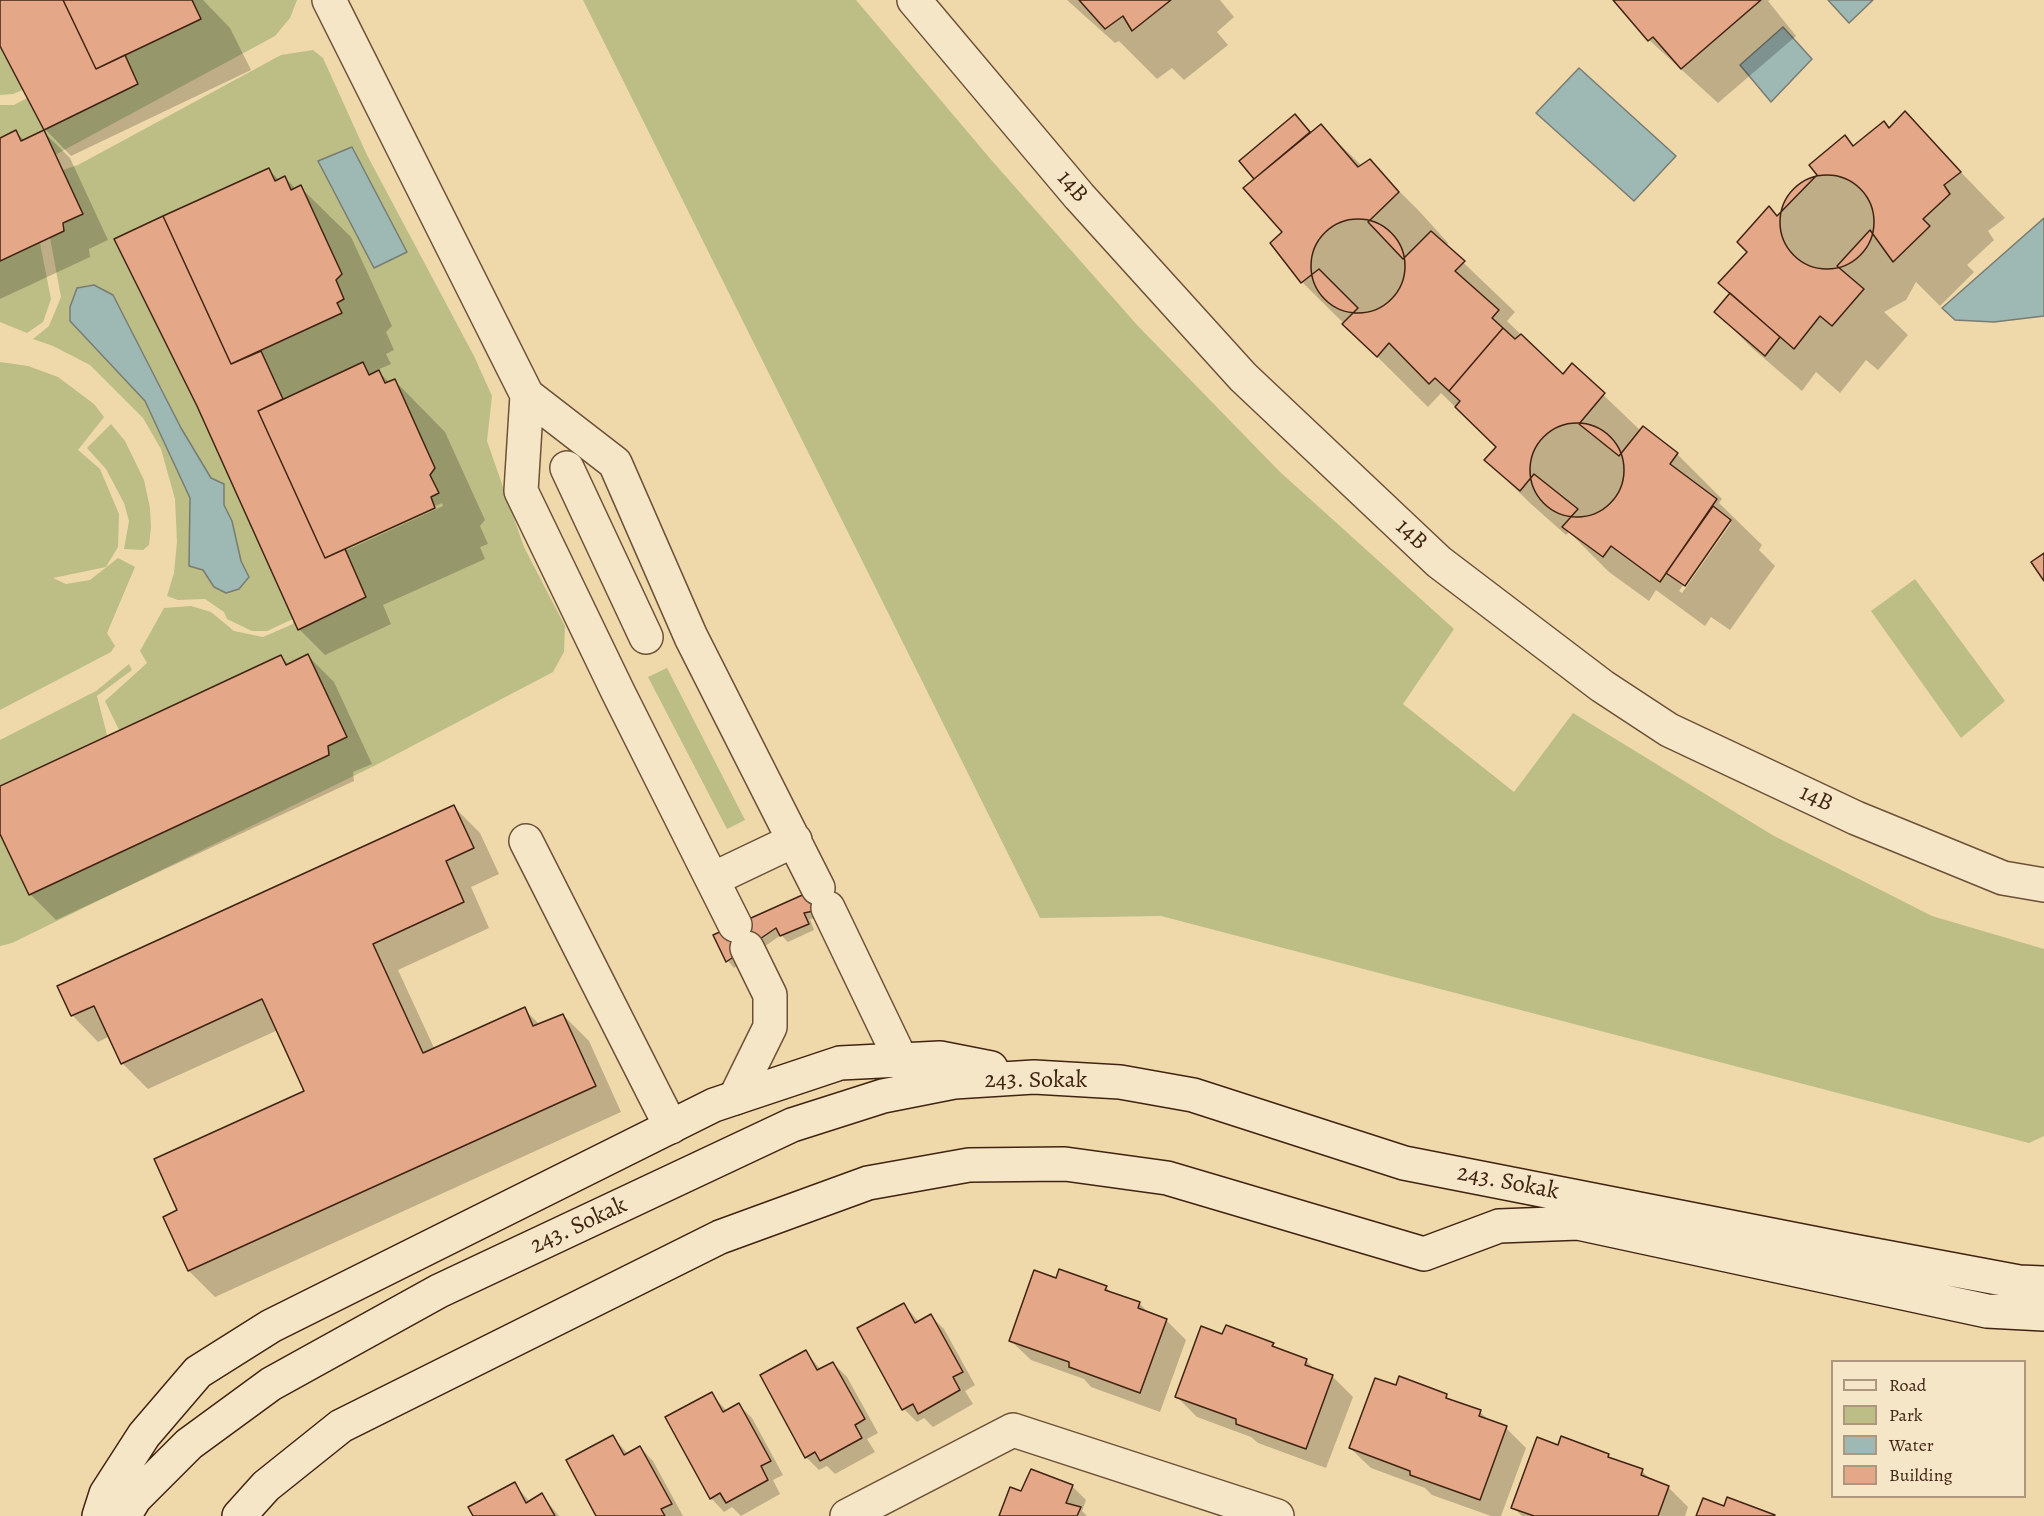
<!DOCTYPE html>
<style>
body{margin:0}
#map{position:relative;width:2044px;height:1516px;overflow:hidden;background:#efd9aa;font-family:Alegreya,serif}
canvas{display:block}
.legend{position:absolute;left:1831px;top:1360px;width:195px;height:138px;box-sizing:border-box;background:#f5e6c8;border:2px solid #ad987f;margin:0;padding:8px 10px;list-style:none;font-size:18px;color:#412311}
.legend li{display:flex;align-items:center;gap:12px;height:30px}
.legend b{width:30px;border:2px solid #ad987f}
</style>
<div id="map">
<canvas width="2044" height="1516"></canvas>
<ul class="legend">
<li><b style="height:8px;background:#f5e6c8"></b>Road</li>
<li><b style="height:16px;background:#bcbe86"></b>Park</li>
<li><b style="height:16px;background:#9eb8b3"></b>Water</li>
<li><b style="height:16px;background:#e4a788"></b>Building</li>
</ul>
</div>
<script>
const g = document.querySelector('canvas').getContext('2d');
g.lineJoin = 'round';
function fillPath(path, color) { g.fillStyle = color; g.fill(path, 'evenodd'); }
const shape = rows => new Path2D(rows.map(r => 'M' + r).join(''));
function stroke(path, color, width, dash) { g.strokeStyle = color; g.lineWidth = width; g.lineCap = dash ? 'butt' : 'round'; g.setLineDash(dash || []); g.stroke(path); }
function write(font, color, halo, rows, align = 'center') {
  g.font = font + ' Alegreya,serif'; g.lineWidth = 5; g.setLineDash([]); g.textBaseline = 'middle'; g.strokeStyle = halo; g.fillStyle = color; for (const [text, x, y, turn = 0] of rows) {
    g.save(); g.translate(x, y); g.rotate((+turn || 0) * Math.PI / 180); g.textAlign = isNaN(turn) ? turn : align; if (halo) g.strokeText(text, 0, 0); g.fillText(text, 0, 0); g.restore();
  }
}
const green = shape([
 [192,0,297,0,290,18,275,36,55,155,44,131,21,141,16,131,0,138,0,105,14,105,27,98,44,130,138,84,125,55,200,19],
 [583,0,856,0,993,162,1138,326,1279,471,1454,629,1403,704,1514,792,1573,713,1774,836,1932,916,2044,949,2044,1136,2029,1143,1161,916,1040,918],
 [0,46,23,90,13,94,0,95],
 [313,50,323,58,367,155,474,356,492,396,487,441,524,547,565,626,564,652,553,672,376,765,12,943,0,946,0,834,29,895,329,755,328,746,347,737,308,654,286,665,281,655,119,730,105,701,147,663,140,651,164,608,191,606,211,612,234,631,263,637,293,624,293,619,267,631,252,631,227,619,224,612,205,599,178,600,167,596,174,573,177,542,175,499,161,449,143,418,90,365,53,346,33,339,49,326,61,297,50,238,64,231,66,179,63,170,78,165,281,55],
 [269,168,275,181,285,176,291,190,301,185,342,274,336,280,344,299,337,303,341,313,261,351,283,399,363,362,369,375,385,383,395,379,435,468,430,475,438,493,431,497,435,508,345,549,366,597,298,630,197,406,114,239],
 [40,243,51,299,43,322,27,333,0,322,0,261],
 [0,362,28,366,58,377,94,404,104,417,78,450,100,469,119,514,118,547,106,567,53,578,66,584,90,580,118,558,135,567,107,633,115,646,111,652,0,710],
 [111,424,125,441,144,480,150,508,151,527,149,545,143,550,124,549,129,521,124,503,106,469,87,448],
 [1915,579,2005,701,1961,738,1871,611],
 [129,664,132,670,97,696,107,735,0,786,0,740,96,691],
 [667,668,745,820,727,829,648,677]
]);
const water = shape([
 [1828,0,1873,0,1849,23,1828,0],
 [1783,27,1812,59,1771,102,1740,65,1783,27],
 [1579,68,1676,156,1634,201,1536,113,1579,68],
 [352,147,407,252,374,268,318,161,352,147],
 [2044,218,2044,316,1994,322,1955,320,1942,308,2044,218],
 [94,285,113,295,181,428,211,478,224,484,224,505,232,521,241,561,249,577,239,589,226,593,214,587,203,570,189,566,190,498,145,401,70,321,70,307,77,288,94,285]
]);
const shadow = shape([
 [0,0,203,0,230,28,251,70,71,156,45,129,0,43],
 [1067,0,1220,0,1234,17,1217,32,1228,45,1184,80,1172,68,1157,79,1119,41,1115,43],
 [1615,0,1770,0,1768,1,1796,36,1718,103,1649,40],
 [1905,114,2005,218,1988,231,1994,240,1967,265,1974,272,1940,306,1916,282,1906,300,1884,312,1908,335,1878,370,1866,360,1840,393,1816,372,1802,391,1752,348,1716,312,1731,294,1770,208,1778,217,1790,193,1806,180,1819,176,1845,137,1854,146,1884,123,1890,129],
 [1295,116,1312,133,1321,126,1362,166,1369,161,1420,212,1448,243,1446,246,1515,312,1507,321,1549,362,1563,376,1572,365,1641,431,1677,454,1722,499,1719,503,1762,545,1759,550,1775,566,1730,630,1711,617,1705,626,1656,590,1649,601,1609,572,1569,532,1566,535,1531,504,1486,460,1497,448,1441,393,1428,407,1302,282,1272,243,1284,232,1256,180,1241,161],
 [1729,521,1731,523,1682,593,1679,591],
 [16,132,25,141,44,132,70,158,108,240,89,249,90,257,0,299,0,140],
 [269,170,279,180,285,178,296,189,300,187,351,237,392,326,386,332,394,350,386,354,391,364,377,370,390,383,395,381,445,432,485,520,480,526,488,544,480,547,485,559,383,605,391,624,325,655,299,629,198,405],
 [442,503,443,506,347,550,347,547],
 [281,656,289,665,308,656,334,682,372,764,353,772,354,781,56,920,30,894,0,830,0,787],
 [454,807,480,833,499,874,471,887,489,928,398,970,435,1050,524,1009,540,1025,563,1015,589,1041,621,1112,215,1297,189,1271,179,1210,306,1092,278,1030,148,1089,122,1063,110,1036,98,1042,72,1015],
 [827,887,845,914,810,919,814,930,788,942,781,935,734,968,728,961,715,935],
 [1106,1287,1112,1294,1140,1304,1150,1314,1166,1320,1186,1340,1160,1412,1091,1387,1084,1379,1031,1360,1010,1340],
 [904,1305,919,1322,931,1316,944,1329,975,1385,965,1391,973,1404,933,1427,924,1418,917,1422,904,1409],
 [806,1352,821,1370,833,1363,847,1377,878,1433,867,1439,875,1452,835,1474,827,1466,819,1470,806,1457],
 [1306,1360,1316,1371,1333,1377,1353,1397,1326,1468,1258,1443,1251,1437,1197,1417,1177,1397],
 [1400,1378,1480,1412,1491,1422,1506,1428,1526,1448,1501,1516,1491,1516,1432,1495,1425,1488,1371,1468,1350,1448,1396,1387],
 [711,1394,727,1411,739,1405,752,1418,783,1475,773,1480,780,1494,741,1516,732,1507,724,1512,711,1498],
 [612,1436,628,1454,640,1447,653,1461,683,1516,598,1516],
 [1562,1438,1642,1471,1653,1482,1668,1487,1688,1507,1685,1516,1522,1516,1513,1507,1559,1447],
 [514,1484,530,1502,542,1495,559,1516,475,1516],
 [1072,1486,1086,1500,1082,1511,1087,1516,1001,1516,1022,1493]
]);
const building = shape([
 [0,0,63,0,96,69,125,55,138,84,44,130,0,46,0,0],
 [63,0,192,0,201,19,96,69,63,0],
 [1079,0,1171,0,1132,31,1123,16,1105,29,1079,0],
 [1613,0,1761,0,1681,69,1653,37,1648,41,1613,0],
 [1905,111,1961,172,1944,185,1950,194,1923,219,1930,226,1893,262,1870,230,1837,266,1864,289,1832,326,1820,316,1794,349,1718,283,1747,252,1737,242,1769,206,1777,216,1817,175,1809,165,1845,135,1853,146,1884,121,1889,128,1905,111],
 [1295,114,1310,132,1254,179,1239,161,1295,114],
 [1321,124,1358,167,1370,159,1399,192,1368,222,1403,259,1431,231,1465,261,1455,271,1499,310,1492,318,1503,328,1449,391,1435,378,1429,384,1389,343,1377,357,1342,324,1358,308,1319,269,1301,283,1270,243,1282,232,1243,188,1321,124],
 [16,130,21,141,44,130,83,214,63,223,64,231,0,261,0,138,16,130],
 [269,168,275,181,285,176,291,190,301,185,342,274,336,280,344,299,337,303,342,313,231,364,163,216,269,168],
 '1780 222a47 47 0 1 1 94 0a47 47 0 1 1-94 0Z',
 [163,216,231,364,261,351,283,399,258,411,325,558,345,549,366,597,298,630,197,406,114,239,163,216],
 '1311 266a47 47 0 1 1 94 0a47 47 0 1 1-94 0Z',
 [1730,293,1780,337,1765,356,1714,312,1730,293],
 [1503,328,1515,339,1521,334,1563,374,1572,363,1605,393,1579,424,1619,456,1643,426,1678,453,1670,464,1717,499,1660,582,1611,546,1603,557,1562,527,1578,509,1534,474,1520,491,1484,460,1496,447,1455,407,1460,401,1449,391,1503,328],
 [363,362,369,375,379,370,385,383,395,379,435,468,430,475,439,493,431,497,435,508,325,558,258,411,363,362],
 '1530 470a47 47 0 1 1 94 0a47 47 0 1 1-94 0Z',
 [1713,506,1731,520,1685,586,1666,573,1713,506],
 [2044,553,2044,581,2031,562,2044,553],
 [308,654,347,737,328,746,329,755,29,895,0,834,0,786,281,655,286,665,308,654],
 [454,805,474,848,446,861,464,902,373,944,423,1053,525,1007,533,1026,563,1014,596,1086,188,1271,163,1217,177,1210,154,1159,304,1091,262,999,121,1064,94,1006,71,1016,57,986,454,805],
 [818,888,828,908,804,913,809,924,780,936,776,928,726,962,713,935,818,888],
 [1059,1269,1107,1286,1105,1290,1140,1302,1138,1308,1167,1319,1140,1393,1069,1367,1069,1362,1009,1341,1034,1270,1056,1278,1059,1269],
 [904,1303,915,1323,931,1314,963,1372,953,1377,960,1390,918,1414,913,1404,902,1410,857,1328,904,1303],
 [1226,1325,1274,1343,1272,1346,1307,1359,1305,1365,1333,1375,1306,1449,1236,1424,1236,1419,1175,1397,1201,1326,1222,1334,1226,1325],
 [806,1350,817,1370,833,1362,865,1419,855,1425,862,1438,820,1461,815,1452,805,1458,760,1375,806,1350],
 [1399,1376,1447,1394,1446,1398,1481,1410,1479,1416,1507,1426,1480,1500,1410,1475,1410,1471,1349,1448,1375,1378,1396,1385,1399,1376],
 [712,1392,723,1412,739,1403,771,1461,761,1466,768,1480,726,1503,720,1493,710,1499,665,1417,712,1392],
 [613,1435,624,1455,640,1446,672,1504,661,1509,665,1516,596,1516,566,1460,613,1435],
 [1561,1436,1609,1454,1608,1457,1643,1469,1641,1475,1669,1486,1658,1516,1534,1516,1511,1508,1537,1437,1558,1445,1561,1436],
 [1031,1469,1073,1485,1066,1503,1081,1507,1077,1516,999,1516,1010,1487,1021,1491,1031,1469],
 [515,1482,526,1503,542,1493,555,1516,473,1516,468,1507,515,1482],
 [1727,1497,1775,1515,1774,1516,1696,1516,1703,1498,1724,1506,1727,1497]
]);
const street = shape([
 [329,0,527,395,615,463,691,637,818,888],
 [914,0,1079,196,1243,377,1439,562,1602,686,1669,730,1856,818,2003,878,2044,885],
 [527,395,521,491,618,692,735,925],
 [567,468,646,637],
 [526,841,671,1127],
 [713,879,795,840],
 [828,908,901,1060],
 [735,1098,770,1027,770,995,747,948],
 [847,1516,1013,1430,1277,1516]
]);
const secondary = shape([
 [99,1516,106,1494,144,1435,198,1372,271,1326,714,1105,840,1063,940,1058,991,1068],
 [124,1516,135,1498,189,1444,271,1384,439,1291,792,1125,883,1096,954,1082,1034,1077,1120,1082,1193,1095,1404,1163,1853,1251,2019,1282,2044,1283],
 [239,1516,266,1486,341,1426,720,1237,868,1183,969,1165,1065,1164,1167,1178,1424,1254,1499,1226,1578,1223,1987,1311,2044,1314]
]);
const streetNames = [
 ["14B",1072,187,49],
 ["14B",1411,535,43],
 ["14B",1816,799,25],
 ["243. Sokak",1036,1081],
 ["243. Sokak",1508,1183,11],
 ["243. Sokak",579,1226,-25]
];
fillPath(green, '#bcbe86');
fillPath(water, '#9eb8b3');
stroke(water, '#797c72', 1.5);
fillPath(shadow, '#0003');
fillPath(building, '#e4a788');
stroke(building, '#412311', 1.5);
stroke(street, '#6c5037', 36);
stroke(secondary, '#412311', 36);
stroke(street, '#f5e6c8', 33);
stroke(secondary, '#f5e6c8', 33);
write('24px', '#412311', '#f5e6c8', streetNames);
</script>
